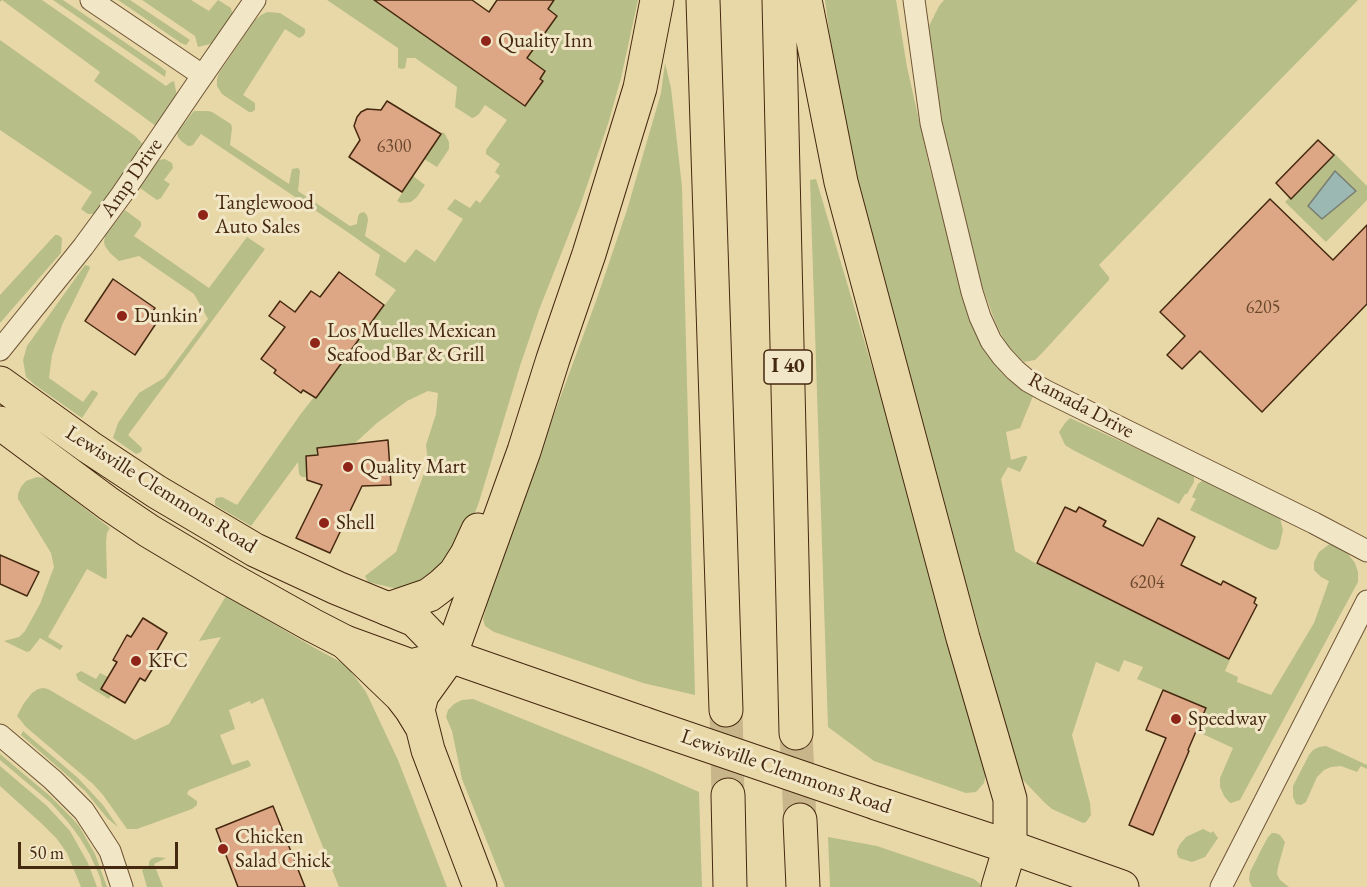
<!DOCTYPE html>
<style>
body{margin:0}
#map{position:relative;width:1367px;height:887px;overflow:hidden;background:#e9d8a7;font-family:"EB Garamond",serif}
canvas{display:block}
.scale{position:absolute;left:18px;top:842px;width:160px;height:27px;box-sizing:border-box;border:3px solid #452810;border-top:0;padding-left:8px;font-size:18px;line-height:21px;white-space:nowrap;color:#452810;-webkit-text-stroke:4px #f1e6c6;paint-order:stroke}
</style>
<div id="map">
<canvas width="1367" height="887"></canvas>
<div class="scale">50 m</div>
</div>
<script>
const g = document.querySelector('canvas').getContext('2d');
g.lineJoin = 'round';
function fillPath(path, color) { g.fillStyle = color; g.fill(path, 'evenodd'); }
const shape = rows => new Path2D(rows.map(r => 'M' + r).join(''));
function stroke(path, color, width, dash) { g.strokeStyle = color; g.lineWidth = width; g.lineCap = dash ? 'butt' : 'round'; g.setLineDash(dash || []); g.stroke(path); }
function write(font, color, halo, rows, align = 'center') {
  g.font = font + ' "EB Garamond",serif'; g.lineWidth = 6; g.setLineDash([]); g.textBaseline = 'middle'; g.strokeStyle = halo; g.fillStyle = color; for (const [text, x, y, turn = 0] of rows) {
    g.save(); g.translate(x, y); g.rotate((+turn || 0) * Math.PI / 180); g.textAlign = isNaN(turn) ? turn : align; if (halo) g.strokeText(text, 0, 0); g.fillText(text, 0, 0); g.restore();
  }
}
const green = shape([
 [0,0,42,0,166,86,171,82,174,81,177,96,156,126,94,81,100,72,2,0,0,2],
 [53,0,63,0,161,67,166,71,165,77],
 [118,0,130,0,190,40,186,45,181,43],
 [142,0,191,0,209,11,218,0,231,8,233,17,214,43,198,47,195,36],
 [327,0,374,0,525,106,543,82,540,79,545,71,527,58,557,16,548,9,554,0,638,0,621,78,608,124,580,206,539,310,520,366,479,502,464,542,438,577,402,590,368,582,365,576,396,552,428,462,426,445,436,414,438,393,428,391,407,401,377,423,354,444,318,455,306,457,307,477,302,477,299,474,298,462,251,526,215,505,215,501,216,498,222,497,237,505,300,415,314,397,316,397,396,290,375,275,380,255,349,233,201,134,193,145,190,146,188,146,181,141,178,137,177,133,189,117,194,111,208,111,212,112,231,124,232,128,230,145,289,184,292,169,298,168,300,171,298,191,350,226,357,224,358,216,360,213,364,212,367,215,368,220,365,236,405,263,416,249,435,262,463,219,447,209,455,199,470,208,476,200,480,203,500,176,495,172,500,164,486,154,486,150,507,120,485,105,479,114,475,117,472,118,455,107,457,87,415,58,407,58,405,68,402,69,398,68,398,48],
 [825,0,896,0,907,67,930,169,974,329,996,366,1016,385,1033,396,1020,428,1006,432,1011,460,1024,456,1027,456,1027,458,1020,472,1008,467,1001,479,1015,551,1035,563,1230,660,1225,671,1238,677,1237,682,1271,695,1314,623,1329,581,1321,577,1314,570,1314,562,1319,552,1331,543,1348,554,1355,563,1358,572,1358,582,1352,593,1240,800,1231,803,1229,802,1224,796,1220,787,1220,778,1233,748,1196,731,1205,708,1137,679,1143,667,1124,660,1119,672,1096,662,1072,735,1090,803,1091,815,1086,822,1083,823,1052,809,1045,803,1021,778,1015,764,1001,724,1005,722,969,594,926,447,854,181,837,92],
 [944,0,1358,0,1099,265,1109,277,1109,280,1044,351,1035,360,1024,362,1019,358,1007,345,996,324,982,286,952,180,926,32,939,6],
 [267,12,280,13,305,29,305,33,303,36,299,38,285,29,243,95,255,103,255,110,252,112,249,112,222,94,217,86,217,79,219,73,255,20,261,15],
 [0,40,135,136,145,146,97,214,88,214,81,209,92,192,0,130],
 [665,63,671,88,682,187,695,695,643,683,494,632,485,626,483,619,496,571,596,301,627,210,661,93],
 [442,132,445,134,449,142,449,149,437,167,424,159],
 [1334,153,1367,186,1367,200,1326,242,1285,202],
 [165,159,172,163,173,168,164,180,170,184,161,198,157,200,140,188,141,184,159,160],
 [413,176,425,185,417,197,411,202,401,203,397,201],
 [816,179,915,511,986,772,984,783,976,792,966,793,874,761,828,727,810,180],
 [125,210,141,222,141,226,134,236,209,288,247,237,265,249,128,435,141,447,142,449,141,452,136,454,113,438,118,423,139,393,164,378,208,319,194,294,139,256,119,261,110,253,105,246,104,242,105,236],
 [55,235,58,235,62,238,61,253,0,323,0,295],
 [85,265,89,266,90,268,62,325,52,355,49,378,83,402,92,390,97,392,98,394,82,418,35,385,26,377,23,360,27,346],
 [1070,418,1194,475,1194,482,1187,494,1185,494,1179,504,1073,450,1065,445,1059,432,1065,423],
 [37,477,46,478,110,528,107,533,106,542,107,578,105,579,87,569,48,637,63,646,60,650,40,638,30,651,27,652,4,641,19,637,25,631,40,604,54,567,51,553,18,499,18,494,21,487,26,481],
 [1203,480,1280,518,1283,530,1279,547,1276,550,1270,549,1190,510,1196,499,1192,497,1198,484],
 [226,596,313,647,346,665,366,692,398,760,447,887,339,887,263,698,251,704,250,701,229,710,235,729,220,735,232,765,248,760,251,765,249,767,189,790,187,794,197,801,197,805,192,809,137,829,127,829,103,795,93,784,26,727,17,716,24,703,32,693,38,689,43,688,48,689,135,740,169,724,221,637,199,641],
 [81,671,96,679,100,673,108,677,101,689,111,695,109,699,78,680,76,674],
 [473,699,647,769,699,792,702,887,505,887,462,779,452,731,446,717,448,710,454,704,462,700],
 [23,731,78,778,103,805,118,827,108,819,85,791,21,735],
 [1326,746,1367,765,1367,769,1361,766,1357,772,1341,766,1331,767,1324,770,1317,777,1306,802,1301,805,1296,804,1293,797,1293,786,1309,755,1313,750,1319,747],
 [0,754,50,796,71,817,79,826,95,854,107,887,102,887,100,877,90,855,80,838,68,822,51,803,0,760],
 [0,766,47,806,70,831,88,863,97,887,81,887,67,853,57,839,41,823,0,786],
 [1203,829,1211,833,1213,831,1218,838,1205,857,1192,862,1179,858,1177,854,1177,850,1180,844,1186,837],
 [1272,833,1275,833,1280,835,1285,842,1278,867,1277,874,1280,880,1289,887,1252,887,1249,880,1250,872,1262,848,1268,837],
 [828,837,877,846,974,879,980,884,980,887,830,887],
 [156,857,166,858,154,864,163,887,147,887,142,870,149,865,149,862,151,859]
]);
const water = shape([
 [1335,171,1356,191,1322,219,1308,206,1335,171]
]);
const building = shape([
 [374,0,472,0,489,12,497,0,554,0,548,9,557,16,527,58,545,71,540,79,543,81,525,106,374,0],
 [387,101,441,134,402,192,349,157,360,140,354,126,357,117,361,112,367,109,381,110,387,101],
 [1318,140,1334,155,1291,199,1276,183,1318,140],
 [1270,199,1333,260,1367,225,1367,304,1262,412,1200,351,1182,369,1167,355,1185,336,1160,312,1270,199],
 [339,272,384,305,316,398,303,390,301,393,274,373,276,370,261,359,285,327,269,316,280,301,295,312,311,291,320,297,339,272],
 [113,279,155,308,151,314,159,319,135,355,85,321,113,279],
 [388,440,391,485,362,486,330,553,296,538,322,485,307,480,306,456,318,455,317,448,388,440],
 [1065,507,1076,512,1079,507,1106,521,1103,526,1143,546,1158,518,1195,537,1181,565,1221,585,1223,581,1256,598,1254,603,1257,605,1229,659,1037,563,1065,507],
 [0,555,39,572,27,596,0,584,0,555],
 [143,618,167,633,156,652,161,655,145,681,140,678,125,703,101,689,117,662,113,660,127,635,131,637,143,618],
 [1163,690,1206,708,1188,750,1189,751,1153,835,1129,825,1166,738,1146,730,1163,690],
 [273,806,305,887,238,887,216,829,273,806]
]);
const highwayTunnel = shape([
 [726,710,728,795],
 [796,733,800,820]
]);
const street = shape([
 [91,0,202,75],
 [914,0,931,123,972,292,980,317,991,341,1002,356,1015,370,1028,381,1046,391,1314,523,1367,551],
 [0,350,83,247,122,194,194,88,255,0],
 [0,735,53,780,84,811,110,851,122,887],
 [1221,887,1367,601]
]);
const primary = shape([
 [0,383,89,447,157,492,255,550,337,588,415,620,450,656,645,724],
 [0,423,109,504,149,531,221,574,312,625,345,642,411,666,450,656],
 [876,803,1010,847,1122,887]
]);
const highway = shape([
 [703,0,726,710],
 [779,0,796,733],
 [805,0,841,182,963,638,1010,799,1010,847,998,887],
 [388,609,429,595,441,586,455,573,467,554,478,530],
 [345,642,401,696,411,709,422,727],
 [728,795,730,887],
 [800,820,803,887],
 [480,887,428,750,418,710,422,695,450,656,524,451,553,359,589,254,640,88,657,0]
]);
const primaryBridge = shape([
 [645,724,876,803]
]);
const markers = [
 [486,41,6,"#8f2418"],
 [203,215,6,"#8f2418"],
 [122,316,6,"#8f2418"],
 [315,343,6,"#8f2418"],
 [348,467,6,"#8f2418"],
 [324,523,6,"#8f2418"],
 [136,661,6,"#8f2418"],
 [1176,719,6,"#8f2418"],
 [223,849,6,"#8f2418"]
];
const numberNames = [
 ["6300",394,147],
 ["6205",1263,308],
 ["6204",1147,583]
];
const shields = [
 [788,367,48]
];
const shieldNames = [
 ["I 40",788,367]
];
const poiNames = [
 ["Quality Inn",498,41],
 ["Tanglewood",215,203],
 ["Auto Sales",215,227],
 ["Dunkin'",134,316],
 ["Los Muelles Mexican",327,331],
 ["Seafood Bar & Grill",327,355],
 ["Quality Mart",360,467],
 ["Shell",336,523],
 ["KFC",148,661],
 ["Speedway",1188,719],
 ["Chicken",235,837],
 ["Salad Chick",235,861]
];
const streetNames = [
 ["Amp Drive",132,178,-55],
 ["Ramada Drive",1081,406,28],
 ["Lewisville Clemmons Road",161,490,32],
 ["Lewisville Clemmons Road",786,772,19]
];
fillPath(green, '#b7be87');
fillPath(water, '#9bb8b2');
stroke(water, '#797e71', 1.5);
fillPath(building, '#dda785');
stroke(building, '#452810', 1.5);
stroke(highwayTunnel, '#c8b589', 33, [33, 16]);
stroke(street, '#6e5436', 23);
stroke(primary, '#452810', 35);
stroke(highway, '#452810', 35);
stroke(street, '#f1e6c6', 21);
stroke(primary, '#e9d8a7', 33);
stroke(highway, '#e9d8a7', 33);
stroke(primaryBridge, '#452810', 35, []);
stroke(primaryBridge, '#e9d8a7', 33);
for (const [x, y, r, color] of markers) { const dot = new Path2D(); dot.arc(x, y, r, 0, 2 * Math.PI); g.fillStyle = color; g.fill(dot); stroke(dot, '#f1e6c6', 2); }
write('18px', '#6b482d', null, numberNames);
for (const [x, y, w] of shields) { const box = new Path2D(); box.roundRect(x - w / 2, y - 17, w, 34, 4.5); g.fillStyle = '#f1e6c6'; g.fill(box); stroke(box, '#452810', 1.5); }
write('bold 20px', '#452810', null, shieldNames);
write('21px', '#452810', '#f1e6c6', poiNames, 'left');
write('21px', '#452810', '#f1e6c6', streetNames);
</script>
